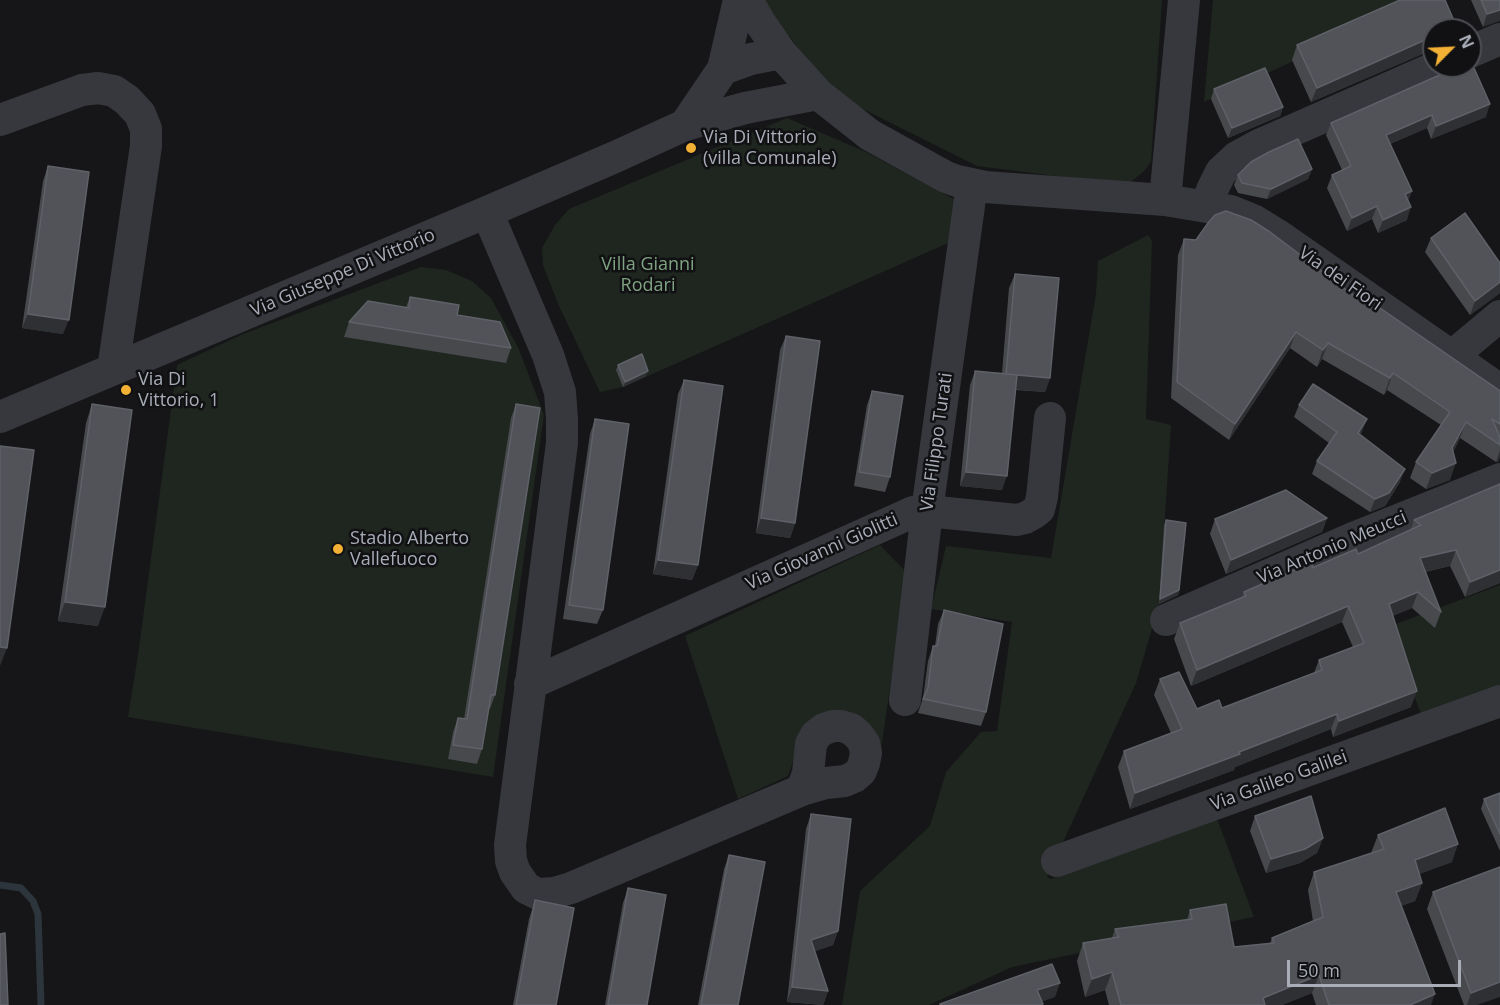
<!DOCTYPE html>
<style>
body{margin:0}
#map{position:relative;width:1500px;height:1005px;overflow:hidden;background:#161618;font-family:"Open Sans",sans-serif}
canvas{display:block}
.north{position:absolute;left:1422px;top:18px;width:60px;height:60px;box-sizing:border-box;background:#111113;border:2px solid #4d4f55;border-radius:50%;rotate:66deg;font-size:16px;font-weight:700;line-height:24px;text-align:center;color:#a8adb8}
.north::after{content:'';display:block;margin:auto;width:21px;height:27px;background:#f2b134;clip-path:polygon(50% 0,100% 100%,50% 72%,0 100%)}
.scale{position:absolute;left:1287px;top:960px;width:174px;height:27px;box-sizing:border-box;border:3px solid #a8adb8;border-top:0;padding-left:8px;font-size:18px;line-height:21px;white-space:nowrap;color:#a8adb8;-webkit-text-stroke:4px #111113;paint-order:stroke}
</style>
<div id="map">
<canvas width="1500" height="1005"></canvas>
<div class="north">N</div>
<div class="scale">50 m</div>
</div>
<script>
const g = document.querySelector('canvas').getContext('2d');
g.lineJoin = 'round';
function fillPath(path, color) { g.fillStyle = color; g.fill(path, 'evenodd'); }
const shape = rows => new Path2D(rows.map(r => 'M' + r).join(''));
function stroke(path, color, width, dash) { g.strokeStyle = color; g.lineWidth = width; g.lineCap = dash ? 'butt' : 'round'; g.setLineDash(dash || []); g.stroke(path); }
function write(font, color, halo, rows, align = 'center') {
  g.font = font + ' "Open Sans",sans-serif'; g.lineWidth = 5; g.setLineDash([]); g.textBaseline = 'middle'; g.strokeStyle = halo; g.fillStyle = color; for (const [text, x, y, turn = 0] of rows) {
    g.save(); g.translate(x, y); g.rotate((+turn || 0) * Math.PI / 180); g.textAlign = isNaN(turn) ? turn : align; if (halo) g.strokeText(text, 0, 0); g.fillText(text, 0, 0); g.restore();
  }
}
const green = shape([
 [763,0,1162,0,1151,162,1143,172,1127,185,977,166,857,106,818,73,780,25],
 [1213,0,1427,0,1204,102],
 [787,118,866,152,954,199,955,240,623,387,600,392,559,306,543,265,542,248,555,225,569,209],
 [1148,235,1152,241,1146,419,1171,425,1159,605,1136,683,1047,877,1051,879,1216,816,1254,917,1012,967,929,1005,842,1005,860,891,930,826,946,772,981,732,997,731,1012,622,931,609,946,546,1051,558,1096,294,1098,261],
 [421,267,446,270,472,281,491,298,518,347,544,415,493,777,128,717,138,655,177,365,243,334],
 [880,545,907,573,881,749,867,731,795,755,788,776,738,799,685,636],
 [1500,585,1500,701,1426,727,1388,627]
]);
const stream = shape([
 [0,885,21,888,33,901,38,914,41,1005]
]);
const minor = shape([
 [747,0,759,21,781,53,818,94,870,135,946,177,957,181,985,187,1165,200,1231,211,1253,220,1279,236,1500,390],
 [1470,52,1500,39],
 [723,69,751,59,781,53],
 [0,120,82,90,98,88,114,91,127,100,140,114,146,129,146,146,113,369],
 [685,125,723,69,739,0],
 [1165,200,1184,0],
 [1206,206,1212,190,1221,172,1237,157,1257,146,1439,66],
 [487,212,548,355,560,392,562,419,562,443,510,845,511,861,515,872,526,888,538,894,554,893,571,888,802,790,826,783,845,781,854,777,861,771,864,763,866,753,864,743,858,735,851,729,841,726,833,726,824,729,816,735,811,744,808,773,802,790],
 [1451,357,1500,316],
 [0,417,487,212,615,157,685,125,745,108,818,94],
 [1166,620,1358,536,1500,479],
 [530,684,913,512,927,511,1017,520,1025,518,1034,513,1039,509,1042,497,1050,418],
 [905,700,927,511,972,184],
 [1057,861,1500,701]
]);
const wall = shape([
 [1471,0,1500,0,1483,27],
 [1434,30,1434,49,1311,102,1292,60,1297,45],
 [1451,70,1486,117,1431,139,1427,128,1390,144,1412,191,1408,200,1407,220,1378,233,1372,219,1347,231,1327,188,1332,175,1342,170,1326,135,1331,123],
 [1214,89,1283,107,1280,116,1228,138,1211,99],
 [48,166,63,334,22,328,43,181],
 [1312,169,1308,179,1267,199,1238,193,1234,185,1238,175],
 [1431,238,1500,263,1500,293,1470,315,1425,252],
 [1184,239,1327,276,1377,311,1500,391,1500,456,1498,462,1496,462,1460,438,1453,452,1450,480,1426,489,1410,478,1416,462,1441,425,1387,390,1384,395,1322,359,1317,367,1290,348,1229,440,1171,398,1178,255],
 [1015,274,1050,378,1045,392,1016,390,1002,490,960,486,970,385,975,371,1002,373,1009,288],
 [410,297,457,315,511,348,506,363,344,337,349,322,406,307],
 [786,336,795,523,790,538,756,533,780,350],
 [618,365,646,376,623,387,616,370],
 [684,380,698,565,692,580,653,574,678,394],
 [872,391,890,477,885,492,854,486,867,405],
 [92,404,98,626,58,621,86,423],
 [516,404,495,695,490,709,489,709,482,749,477,764,448,759,453,732,458,718,464,719,511,418],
 [1299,405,1362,432,1360,435,1400,482,1385,506,1370,512,1312,474,1317,461,1329,443,1294,417],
 [595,419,603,610,597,624,563,619,590,434],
 [1500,484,1500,583,1465,597,1450,566,1425,572,1441,612,1435,628,1412,608,1392,616,1411,707,1333,737,1331,729,1235,767,1234,770,1130,809,1118,767,1124,751,1171,733,1154,695,1160,679,1197,709,1222,708,1314,673,1319,660,1353,647,1342,622,1191,686,1174,639,1180,623,1242,597,1244,592,1312,568,1358,554,1411,529,1414,520],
 [1327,518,1322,532,1226,574,1210,534,1215,519],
 [1166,520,1179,590,1178,595,1159,604,1164,525],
 [944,610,986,712,981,726,918,713,923,698,928,661,933,646,935,646,938,624],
 [1500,793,1500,851,1481,809,1484,799],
 [811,814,838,931,833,945,815,951,828,991,823,1005,787,1002,806,829],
 [1255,816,1323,838,1317,853,1300,863,1266,873,1250,831],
 [1378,835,1452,862,1419,874,1422,883,1415,901,1401,906,1431,1005,1316,1005,1312,993,1282,1005,1109,1005,1105,990,1085,997,1077,961,1083,943,1112,938,1115,929,1187,920,1190,910,1234,947,1270,943,1272,938,1313,921,1308,890,1314,872,1371,853],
 [729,855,738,1005,698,1005,724,869],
 [628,888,647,1005,605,1005,623,903],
 [1433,892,1477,1005,1464,1005,1427,909],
 [535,900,556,1005,513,1005,529,919]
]);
const shadedWall = shape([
 [1500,10,1500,21,1483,27,1487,14],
 [1434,36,1434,49,1311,102,1317,88],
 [1490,104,1486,117,1431,139,1436,126],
 [1283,107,1280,116,1228,138,1232,128],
 [1432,115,1427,128,1381,148,1386,135],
 [1312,169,1308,179,1267,199,1271,189],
 [1412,191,1407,204,1405,194],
 [1377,206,1372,219,1347,231,1352,218],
 [1411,207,1407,220,1378,233,1383,220],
 [1500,282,1500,293,1470,315,1475,301],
 [28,314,69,320,63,334,22,328],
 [1296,332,1290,348,1229,440,1235,424],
 [1328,343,1322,359,1317,367,1323,350],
 [648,371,646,376,623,387,625,382],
 [1393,373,1387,390,1384,395,1390,378],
 [1006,374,1050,378,1045,392,1000,388],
 [1367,419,1362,432,1353,446,1358,433],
 [1466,422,1460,438,1446,464,1452,448],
 [1500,450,1500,456,1498,462,1496,462],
 [1456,463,1450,480,1426,489,1432,473],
 [1405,469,1400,482,1385,506,1370,512,1375,499],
 [966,472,1007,476,1002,490,960,486],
 [761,518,795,523,790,538,756,533],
 [1327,518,1322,532,1226,574,1231,560],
 [1456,550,1450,566,1414,574,1420,558],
 [658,560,698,565,692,580,653,574],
 [1500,570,1500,583,1465,597,1470,582],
 [1179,590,1178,595,1159,604,1160,599],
 [1418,592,1412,608,1383,620,1389,604],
 [65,602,105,607,98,626,58,621],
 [1348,606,1342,622,1191,686,1197,670],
 [0,647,7,648,0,666],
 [1417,691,1411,707,1333,737,1339,721],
 [1337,714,1331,729,1235,767,1234,770,1130,809,1135,793],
 [1323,838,1317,853,1300,863,1266,873,1271,859],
 [1458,844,1452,862,1409,878,1415,860],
 [1422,883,1415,901,1389,910,1396,892],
 [838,931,833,945,806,954,811,940],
 [1112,972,1105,990,1085,997,1092,979],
 [1319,975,1312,993,1282,1005,1260,1005,1263,998],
 [1500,982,1500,997,1477,1005,1467,1005,1471,993],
 [1060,983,1055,997,1032,1005,1037,990],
 [792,987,828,991,823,1005,787,1002],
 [1435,994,1431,1005,1410,1005]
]);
const building = shape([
 [1400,0,1445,0,1458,30,1434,30,1434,36,1317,88,1297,45,1400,0],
 [1481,0,1500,0,1500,10,1487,14,1481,0],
 [1470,59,1490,104,1436,126,1432,115,1386,135,1412,191,1405,194,1411,207,1383,220,1377,206,1352,218,1332,175,1351,166,1331,123,1451,70,1455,66,1470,66,1470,59],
 [1265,68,1283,107,1232,128,1214,89,1265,68],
 [1298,139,1312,169,1271,189,1242,183,1238,175,1251,162,1269,152,1298,139],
 [48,166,89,172,69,320,28,314,48,166],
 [1226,211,1251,220,1270,232,1327,275,1326,276,1377,311,1380,308,1500,391,1500,424,1492,419,1500,437,1500,445,1466,422,1452,448,1456,463,1432,473,1416,462,1450,412,1393,373,1390,378,1328,343,1323,350,1296,332,1235,424,1177,382,1184,239,1196,240,1208,223,1215,215,1226,211],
 [1465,213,1500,263,1500,282,1475,301,1431,238,1465,213],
 [1015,274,1059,278,1050,378,1006,374,1015,274],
 [410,297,459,305,457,315,500,322,511,348,349,322,368,301,409,308,410,297],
 [786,336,820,341,795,523,761,518,786,336],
 [642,354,648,371,625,382,618,365,642,354],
 [975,371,1017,375,1007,476,966,472,975,371],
 [684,380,723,386,698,565,658,560,684,380],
 [1313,384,1367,419,1358,433,1405,469,1389,493,1375,499,1317,461,1337,432,1299,405,1313,384],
 [872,391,903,396,890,477,859,472,872,391],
 [92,404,132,410,105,607,65,602,92,404],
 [516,404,540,408,495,695,491,695,482,749,453,745,458,718,467,719,516,404],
 [595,419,629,424,603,610,569,605,595,419],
 [0,446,34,450,7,648,0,647,0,446],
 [1500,484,1500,570,1470,582,1456,550,1420,558,1441,612,1418,592,1389,604,1417,691,1339,721,1337,714,1239,752,1240,754,1135,793,1124,751,1182,729,1160,679,1179,672,1197,709,1219,700,1222,708,1322,670,1319,660,1364,643,1348,606,1197,670,1180,623,1246,596,1244,592,1314,561,1312,568,1356,549,1358,554,1421,525,1414,520,1500,484],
 [1286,490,1327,518,1231,560,1215,519,1286,490],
 [1166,520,1186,523,1179,590,1160,599,1166,520],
 [944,610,1003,624,986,712,923,699,928,688,933,646,937,646,944,610],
 [1500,793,1500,834,1484,799,1500,793],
 [1311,796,1323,838,1305,849,1271,859,1255,816,1311,796],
 [1445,808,1458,844,1415,860,1422,883,1396,892,1435,994,1410,1005,1329,1005,1319,975,1263,998,1265,1005,1121,1005,1112,972,1092,979,1083,943,1119,937,1115,929,1192,919,1190,910,1226,904,1234,947,1274,943,1272,938,1323,917,1314,872,1384,849,1378,835,1445,808],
 [811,814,851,819,838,931,811,940,828,991,792,987,811,814],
 [729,855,765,862,738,1005,701,1005,729,855],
 [1500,867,1500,982,1471,993,1433,892,1500,867],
 [628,888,666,895,647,1005,608,1005,628,888],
 [535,900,574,908,556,1005,516,1005,535,900],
 [5,933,8,1005,0,1005,0,934,5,933],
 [1052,964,1060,983,1037,990,1043,1004,1040,1005,940,1005,940,1004,1052,964]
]);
const markers = [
 [691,148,6,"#f2b134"],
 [126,390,6,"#f2b134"],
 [338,549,6,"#f2b134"]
];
const poiNames = [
 ["Via Di Vittorio",703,138],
 ["(villa Comunale)",703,159],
 ["Via Di",138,380],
 ["Vittorio, 1",138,401],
 ["Stadio Alberto",350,539],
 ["Vallefuoco",350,560]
];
const parkNames = [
 ["Villa Gianni",648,265],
 ["Rodari",648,286]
];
const streetNames = [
 ["Via Giuseppe Di Vittorio",343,273,-23],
 ["Via dei Fiori",1340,279,35],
 ["Via Filippo Turati",937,442,-82],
 ["Via Antonio Meucci",1332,548,-23],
 ["Via Giovanni Giolitti",822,552,-24],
 ["Via Galileo Galilei",1279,781,-20]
];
fillPath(green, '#1e261f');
stroke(stream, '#2c353c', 7);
stroke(minor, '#37383d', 32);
fillPath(wall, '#47494d');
fillPath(shadedWall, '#2f3033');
fillPath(building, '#525359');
stroke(building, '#5f6168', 1.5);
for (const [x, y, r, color] of markers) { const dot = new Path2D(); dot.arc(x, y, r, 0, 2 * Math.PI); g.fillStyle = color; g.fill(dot); stroke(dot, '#111113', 2); }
write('18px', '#a8adb8', '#111113', poiNames, 'left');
write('18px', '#7fa381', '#111113', parkNames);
write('18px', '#a8adb8', '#111113', streetNames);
</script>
